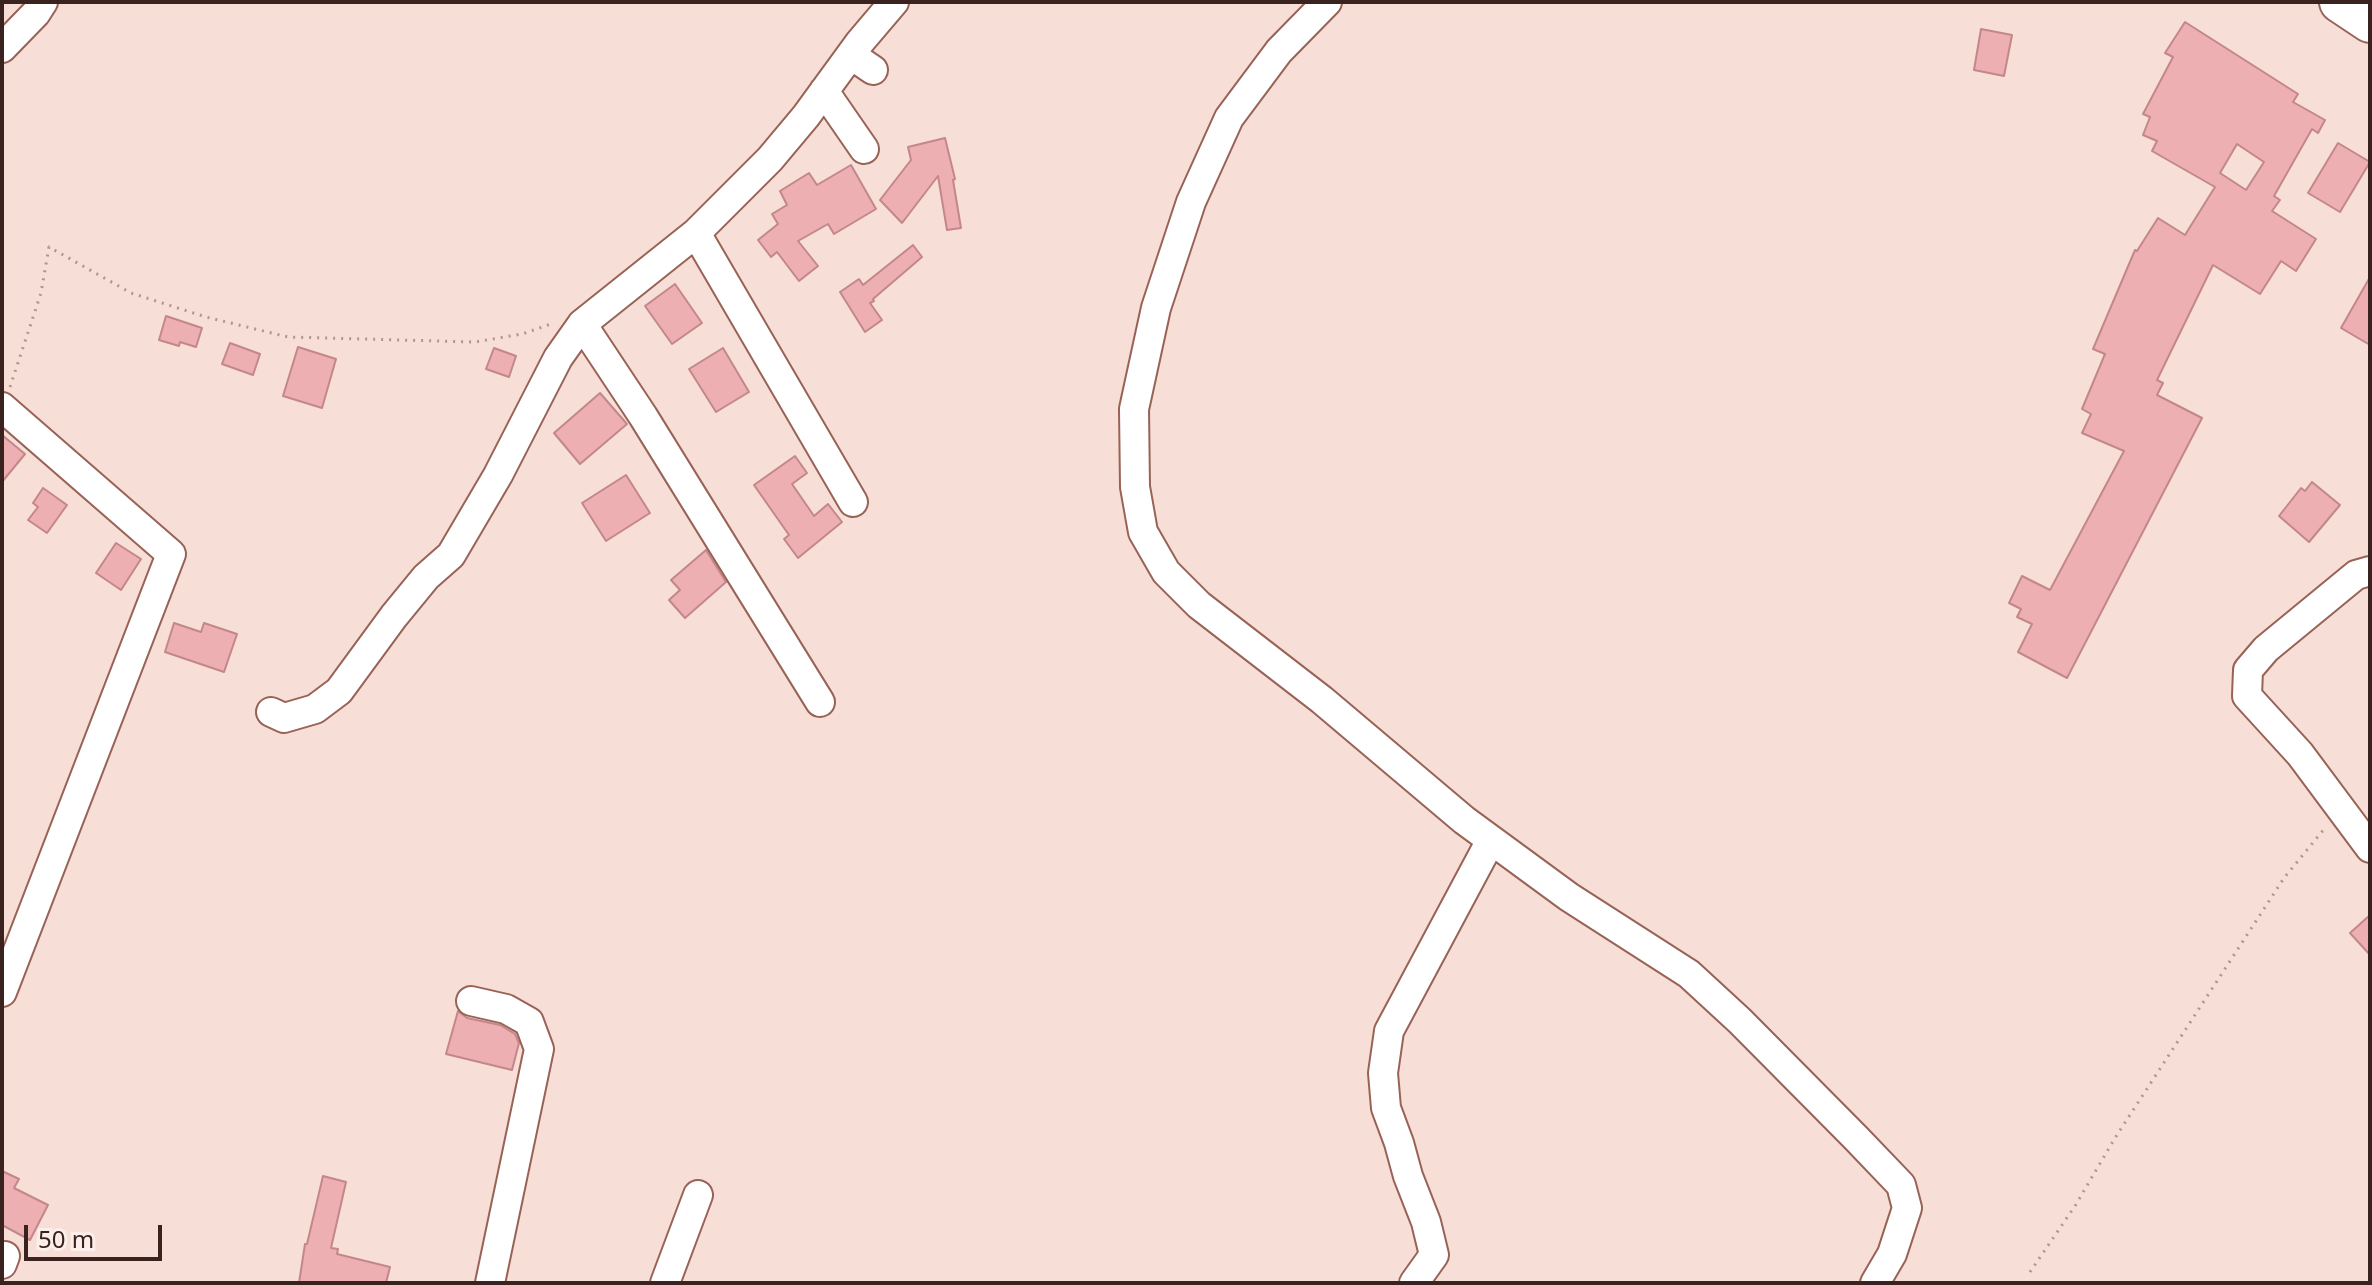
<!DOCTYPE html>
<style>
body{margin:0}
#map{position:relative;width:2372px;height:1285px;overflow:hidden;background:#f7ded7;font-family:"Noto Sans",sans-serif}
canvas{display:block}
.frame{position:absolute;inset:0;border:4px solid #3a231e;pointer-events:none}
.scale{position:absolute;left:24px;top:1225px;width:138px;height:36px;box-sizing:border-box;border:4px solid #3a231e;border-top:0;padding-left:10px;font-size:24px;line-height:28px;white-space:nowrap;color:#3a231e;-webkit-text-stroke:6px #fbeeeb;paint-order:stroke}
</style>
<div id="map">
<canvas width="2372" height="1285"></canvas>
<div class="frame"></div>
<div class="scale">50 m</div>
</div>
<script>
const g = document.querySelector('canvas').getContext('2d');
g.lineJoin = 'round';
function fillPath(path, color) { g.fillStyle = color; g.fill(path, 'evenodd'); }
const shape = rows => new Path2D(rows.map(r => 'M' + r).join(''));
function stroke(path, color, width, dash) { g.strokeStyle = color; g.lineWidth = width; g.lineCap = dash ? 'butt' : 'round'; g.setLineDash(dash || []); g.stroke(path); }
const building = shape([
 [2185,22,2298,94,2293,102,2325,120,2318,133,2312,129,2274,196,2280,200,2272,211,2316,239,2296,271,2281,261,2260,294,2213,265,2157,380,2163,383,2157,395,2202,418,2067,678,2018,652,2032,624,2017,617,2021,609,2009,603,2022,576,2050,590,2124,451,2082,433,2091,414,2082,409,2105,354,2093,349,2135,250,2137,251,2158,218,2185,235,2215,187,2152,151,2157,141,2143,135,2150,117,2143,114,2173,57,2165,53,2185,22],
 [2237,144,2264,162,2246,190,2220,173,2237,144],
 [1981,29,2012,35,2004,76,1974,70,1981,29],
 [945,138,955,179,953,180,961,228,947,230,938,176,902,223,880,200,911,160,908,147,945,138],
 [2338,143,2370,162,2340,212,2308,193,2338,143],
 [851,165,876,209,834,234,828,224,798,241,818,266,799,281,777,252,771,257,758,240,778,224,772,214,787,205,780,191,809,173,817,185,851,165],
 [913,245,922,257,873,299,874,301,870,303,882,320,865,332,840,292,859,279,863,285,913,245],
 [2370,277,2370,345,2341,328,2370,277],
 [675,284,702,323,672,344,645,306,675,284],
 [166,316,202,328,196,347,180,342,179,346,159,340,166,316],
 [230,343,260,354,253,375,222,364,230,343],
 [298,347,336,359,322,408,283,396,298,347],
 [494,348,516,356,509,377,486,369,494,348],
 [723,348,749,392,716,412,689,369,723,348],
 [600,393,627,424,580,464,554,433,600,393],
 [2,435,25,454,2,482,2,435],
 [795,456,807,473,792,484,814,516,828,504,842,522,798,558,784,539,789,535,754,485,795,456],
 [626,475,650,513,606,541,582,503,626,475],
 [2312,482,2340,505,2309,542,2279,516,2301,488,2305,491,2312,482],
 [43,488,67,505,47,533,28,520,38,507,33,503,43,488],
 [116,543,141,559,121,590,96,573,116,543],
 [706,550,726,582,685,618,669,600,680,590,671,580,706,550],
 [174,623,201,632,204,623,237,634,224,672,165,652,174,623],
 [2370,915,2370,955,2350,933,2370,915],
 [458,1011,467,1018,500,1025,515,1034,519,1043,512,1070,446,1054,458,1011],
 [2,1171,19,1179,14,1188,48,1205,30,1240,2,1225,2,1171],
 [323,1176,346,1182,331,1248,338,1249,337,1254,390,1267,386,1283,299,1283,305,1244,307,1244,323,1176]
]);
const path = shape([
 [10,387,41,293,49,247,131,293,206,317,288,337,475,342,522,334,554,323],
 [2030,1272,2075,1206,2115,1138,2284,878,2325,828]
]);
const minor = shape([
 [1327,2,1279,51,1229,118,1191,202,1156,308,1134,409,1135,487,1143,532,1166,572,1199,605,1322,700,1464,820,1569,897,1689,974,1740,1021,1856,1138,1901,1185,1907,1208,1892,1254,1875,1283],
 [2,48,36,13,43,2],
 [851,55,873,70],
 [824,91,864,149],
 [696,233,853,502],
 [582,324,643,416,820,702],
 [2,407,171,554,2,992],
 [2370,571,2356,575,2266,649,2248,670,2247,696,2300,754,2370,848],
 [271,712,284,718,315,709,339,691,394,616,426,577,451,555,498,475,558,358,582,324,696,233,770,159,806,116,860,42,894,2],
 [471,1001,506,1009,529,1022,539,1049,490,1283],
 [2,1264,5,1256],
 [665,1283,698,1195],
 [1414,1283,1434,1255,1426,1222,1408,1176,1399,1143,1386,1108,1383,1073,1389,1031,1491,840]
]);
const highway = shape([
 [2340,2,2370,22]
]);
fillPath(building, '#eeafb3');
stroke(building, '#c3878b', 2);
stroke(minor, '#986356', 32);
stroke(highway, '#986356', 44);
stroke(path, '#af9790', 3, [2, 6]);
stroke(minor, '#fff', 28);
stroke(highway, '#fff', 40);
</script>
